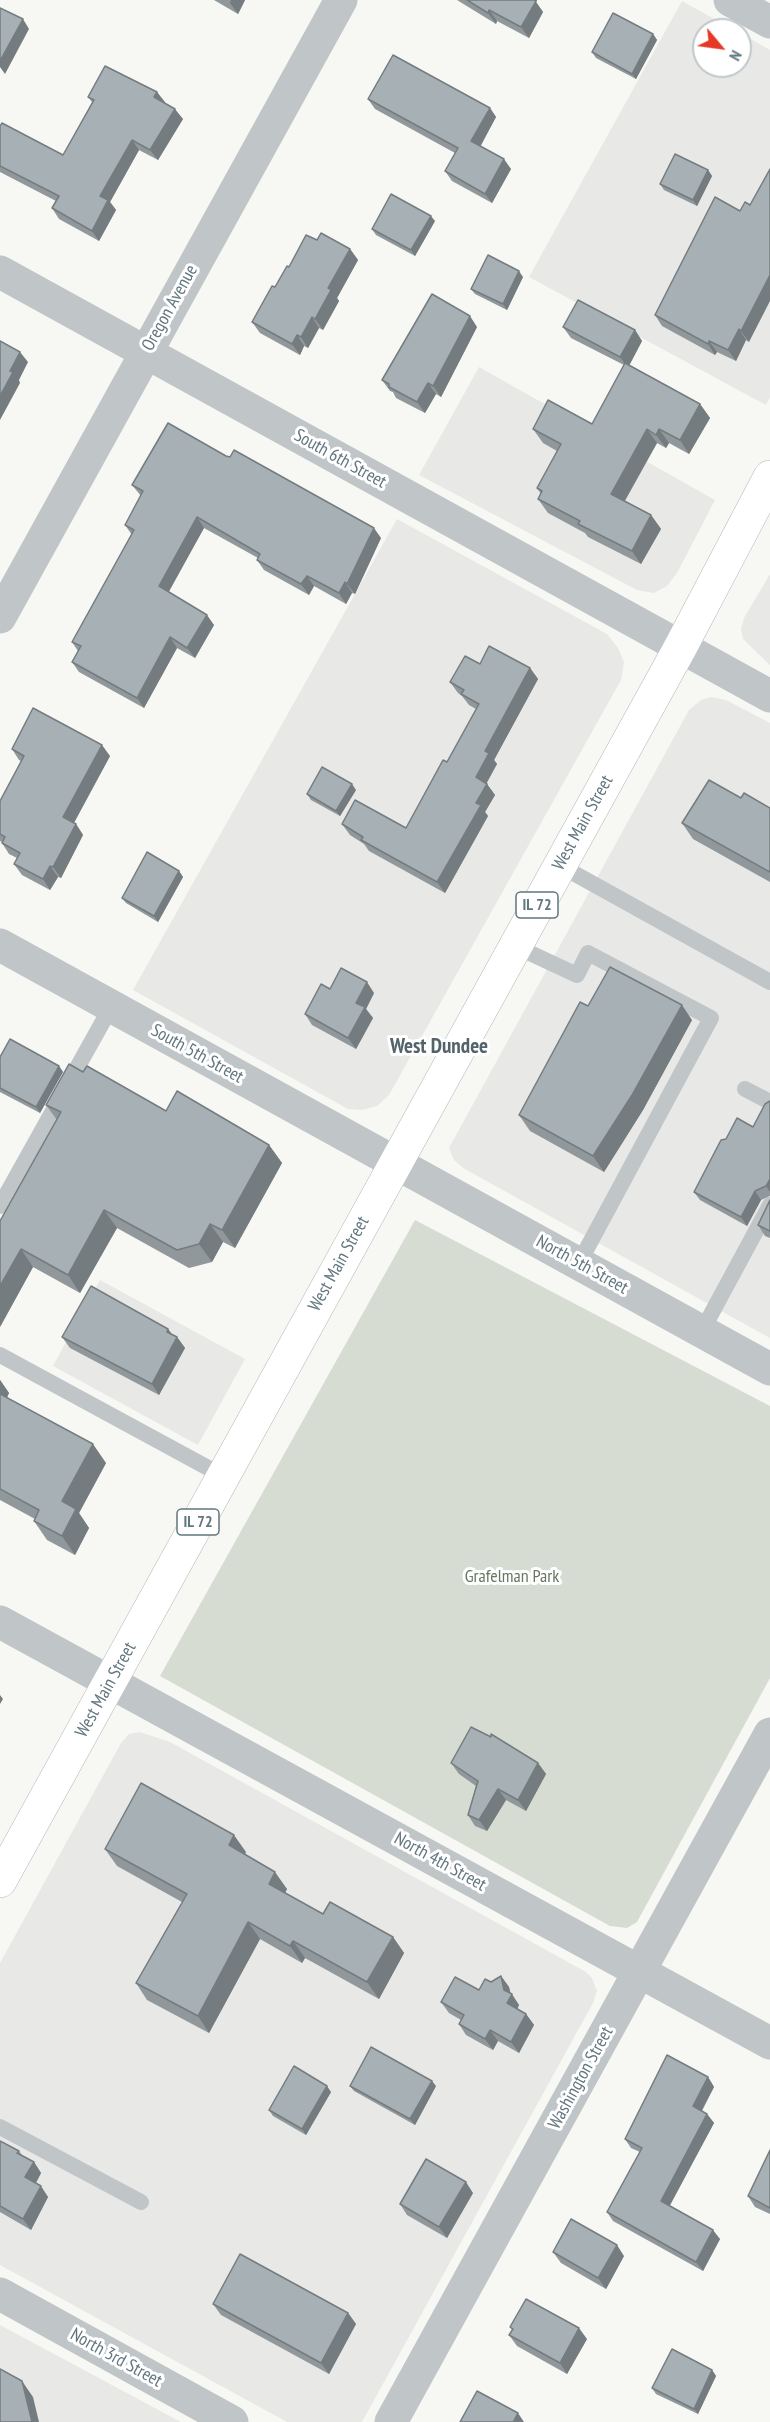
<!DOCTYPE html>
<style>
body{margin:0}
#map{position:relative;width:770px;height:2422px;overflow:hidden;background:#f7f7f4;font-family:"PT Sans Narrow",sans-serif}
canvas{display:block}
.north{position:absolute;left:692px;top:18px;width:60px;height:60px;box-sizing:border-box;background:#fff;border:2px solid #c0c8cc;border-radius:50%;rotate:119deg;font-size:16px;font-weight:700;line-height:24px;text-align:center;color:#62767f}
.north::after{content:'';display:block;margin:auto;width:21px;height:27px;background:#e53926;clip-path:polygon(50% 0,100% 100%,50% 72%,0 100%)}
</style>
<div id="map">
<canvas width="770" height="2422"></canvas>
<div class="north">N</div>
</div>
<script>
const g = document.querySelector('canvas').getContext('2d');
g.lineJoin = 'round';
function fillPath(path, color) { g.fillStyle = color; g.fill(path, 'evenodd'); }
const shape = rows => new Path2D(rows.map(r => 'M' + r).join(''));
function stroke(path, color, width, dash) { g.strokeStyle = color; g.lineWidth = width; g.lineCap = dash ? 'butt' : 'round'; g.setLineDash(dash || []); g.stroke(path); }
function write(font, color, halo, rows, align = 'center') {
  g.font = font + ' "PT Sans Narrow",sans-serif'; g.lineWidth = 6; g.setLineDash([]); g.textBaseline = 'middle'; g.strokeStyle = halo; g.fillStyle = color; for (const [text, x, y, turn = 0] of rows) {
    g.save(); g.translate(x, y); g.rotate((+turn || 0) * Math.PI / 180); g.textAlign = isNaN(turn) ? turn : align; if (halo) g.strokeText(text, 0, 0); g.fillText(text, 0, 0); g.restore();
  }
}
const built = shape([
 [682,1,734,30,704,30,704,66,740,66,740,33,770,50,770,397,766,405,529,277],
 [479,367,715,500,677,573,667,586,654,593,637,590,419,475],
 [397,519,607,634,618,648,624,662,621,680,389,1095,377,1106,362,1110,348,1109,133,990],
 [770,574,770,665,743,639,741,629,744,618],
 [711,697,726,700,770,723,770,1338,463,1168,454,1160,449,1148,689,710,701,700],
 [100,1280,245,1359,198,1445,53,1366],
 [140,1732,170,1742,586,1972,592,1978,597,1991,593,2003,362,2422,287,2422,0,2265,0,1963,121,1743,129,1734],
 [0,2325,181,2422,0,2422]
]);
const green = shape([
 [415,1220,770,1406,770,1678,637,1922,627,1928,610,1926,160,1676]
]);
const lane = shape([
 [559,865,770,982],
 [515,946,577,975,588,953,711,1018,579,1263],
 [745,1089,770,1102],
 [0,1206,111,1007],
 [702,1331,770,1205],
 [0,1355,223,1476],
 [0,2127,141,2202]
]);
const street = shape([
 [730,0,770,22],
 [0,272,770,696],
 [0,617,341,0],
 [0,945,770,1369],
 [0,1622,770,2043],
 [0,2294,232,2422],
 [391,2422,770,1734]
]);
const primary = shape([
 [0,1881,680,648,770,477]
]);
const wall = shape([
 [214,0,245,0,238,14],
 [457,0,537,0,536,2,543,12,529,38,497,21,496,24],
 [653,34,657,40,636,79,596,58,592,52],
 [157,92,164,103,183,119,158,160,139,150,110,202,116,210,99,241,59,219,52,208,56,201,0,172,0,126,63,155,92,102,88,97],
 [368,99,490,108,496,117,480,146,511,169,492,203,452,181,445,171,455,153,375,109],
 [708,170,712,176,697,206,664,190,660,184],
 [740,211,749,342,746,340,736,361,717,352,715,355,662,326,655,315],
 [435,221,415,256,376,235,372,229],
 [317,240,350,249,358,260,337,298,339,301,323,330,319,328,308,348,304,346,300,355,260,333,252,322,289,267],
 [523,277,507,310,475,294,471,289],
 [477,327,441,397,436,394,425,413,396,398,393,392,390,391,382,380],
 [563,327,635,330,642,341,629,365,700,404,710,418,689,454,669,443,666,448,657,443,625,501,651,515,661,529,641,564,588,537,585,533,548,513,538,499,541,494,537,488,557,451,543,443,533,429,592,424,624,365,571,338],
 [226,456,381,538,355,594,352,593,346,604,314,586,309,595,264,570,257,560,258,558,204,528,168,592,214,625,195,658,177,648,144,708,79,672,72,662,78,651,72,642,132,535,125,525,141,496,132,485],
 [480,664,530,668,538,679,494,760,497,764,486,783,495,795,485,812,488,816,445,893,369,851,364,844,350,835,342,824,406,828,447,762,476,709,469,705,462,696,458,693,450,682],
 [12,749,110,756,74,823,76,824,83,835,61,878,58,877,50,890,22,875,14,864,17,858,9,854,2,843,2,842,0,841,0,801,21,761,19,760],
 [356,790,340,816,311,800,307,794],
 [741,798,770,808,770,882,693,839,682,823],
 [179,871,183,877,158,922,126,903,122,898],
 [330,989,374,993,366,1009,373,1018,356,1049,312,1025,305,1014],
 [588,1006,692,1020,643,1110,604,1172,530,1131,519,1115],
 [0,1057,59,1066,63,1072,40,1113,0,1092],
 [83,1072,166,1111,269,1145,282,1163,235,1248,223,1242,212,1262,189,1268,117,1228,80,1293,33,1267,0,1327,57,1120,46,1105],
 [770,1101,770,1196,761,1200,747,1226,700,1200,694,1192,726,1139,753,1127],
 [770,1200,770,1238,765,1236,758,1225],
 [168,1329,172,1334,177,1337,185,1348,159,1395,70,1348,62,1337],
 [0,1380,9,1393,7,1398,106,1463,79,1513,89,1528,75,1555,47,1540,34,1521,35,1519,0,1500],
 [451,1763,538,1763,546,1774,526,1811,506,1800,487,1831,475,1826,468,1815,476,1786,459,1774],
 [105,1849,246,1852,245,1854,287,1889,285,1893,323,1914,393,1937,404,1953,379,1999,305,1958,302,1963,260,1939,209,2033,147,2000,136,1983,182,1902,117,1866],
 [501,1976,509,1987,510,1993,519,2005,517,2009,526,2014,534,2025,519,2053,498,2041,493,2050,466,2035,459,2024,461,2020,449,2013,441,2002,479,1990],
 [708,2077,714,2087,702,2111,707,2114,714,2123,669,2206,720,2239,703,2271,613,2221,607,2212,640,2152,631,2148,625,2139],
 [350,2086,436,2086,415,2125,354,2091],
 [331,2092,306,2135,273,2116,269,2110],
 [0,2141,19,2151,22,2155,34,2162,41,2173,36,2183,48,2197,31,2230,0,2212],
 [770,2150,770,2214,755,2207,748,2196],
 [473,2193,447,2238,407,2215,400,2204],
 [553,2252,624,2256,606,2289,561,2263],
 [213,2304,348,2313,356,2324,329,2374,221,2315],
 [510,2327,587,2339,567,2374,517,2346,509,2335,512,2330],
 [712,2370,716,2376,698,2414,656,2394,652,2388]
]);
const shadedWall = shape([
 [231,0,245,0,238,14,230,3],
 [528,0,537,0,536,2,543,12,529,38,521,27],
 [489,10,497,21,496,24,488,13],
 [23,19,29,29,5,74,0,67,0,61],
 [653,34,657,40,636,79,632,74],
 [157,92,165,102,162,108,154,97],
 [490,108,496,117,478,151,471,141],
 [175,109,183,119,158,160,150,150],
 [132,140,139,150,110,202,116,210,99,241,92,231,100,196],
 [504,159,511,169,492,203,485,194],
 [708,170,712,176,697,206,693,200],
 [431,216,435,221,415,256,411,250],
 [350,249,358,260,337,298,339,301,323,330,315,319,328,288],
 [519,271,523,277,507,310,503,304],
 [770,275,770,301,749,342,741,331],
 [470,316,477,327,441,397,433,386],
 [312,317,319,328,308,348,301,337],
 [739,329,746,340,736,361,728,350],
 [635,330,642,341,628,368,620,357],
 [297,335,304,346,300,355,292,344],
 [709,341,717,352,715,355,708,344],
 [20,352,28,362,19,380,20,383,0,420,0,396,10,371],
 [428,383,436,394,425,413,417,402],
 [700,404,710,418,689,454,680,440],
 [647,429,657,443,621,507,611,494],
 [659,429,669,443,666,448,656,435],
 [651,515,661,529,641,564,632,551],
 [197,517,204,528,166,597,159,586],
 [374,528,381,538,355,594,347,584],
 [307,576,314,586,309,595,301,584],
 [345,582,352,593,346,604,339,593],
 [207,615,214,625,195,658,187,648],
 [170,637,177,648,144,708,137,698],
 [530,668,538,679,494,760,497,764,484,788,476,777,485,751],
 [102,745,110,756,71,828,63,817],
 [352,784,356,790,340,816,336,811],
 [487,784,495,795,485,812,488,816,445,893,437,882,476,803],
 [76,824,83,835,61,878,53,867],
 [50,866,58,877,50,890,43,879],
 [179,871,183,877,158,922,154,916],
 [367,982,374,993,366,1009,373,1018,356,1049,348,1038,356,1003],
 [682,1005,692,1020,643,1110,604,1172,593,1156],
 [59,1066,63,1072,40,1113,36,1107],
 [269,1145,282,1163,235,1248,222,1230],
 [770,1179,770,1192,766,1186],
 [755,1191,761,1200,747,1226,741,1217],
 [104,1210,117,1228,80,1293,68,1275],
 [210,1224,223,1242,212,1262,199,1244],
 [21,1249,33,1267,0,1327,0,1286],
 [168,1329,176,1340,177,1337,185,1348,159,1395,152,1384],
 [0,1380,9,1393,2,1407,0,1404],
 [93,1444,106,1463,79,1513,89,1528,75,1555,62,1536,62,1501],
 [0,1695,3,1699,0,1704],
 [538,1763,546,1774,526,1811,518,1800],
 [498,1789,506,1800,487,1831,479,1820],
 [234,1835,246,1852,241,1862,229,1845],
 [275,1872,287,1889,280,1901,269,1884],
 [248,1922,260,1939,209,2033,198,2016],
 [393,1937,404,1953,379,1999,367,1982],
 [293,1941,305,1958,302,1963,290,1946],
 [501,1976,509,1987,511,1995,512,1994,519,2005,515,2014,507,2003],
 [526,2014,534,2025,519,2053,511,2042],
 [490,2030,498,2041,493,2050,485,2039],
 [708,2077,714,2087,699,2115,693,2106],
 [432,2081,436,2086,415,2125,410,2119],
 [327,2086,331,2092,306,2135,302,2129],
 [707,2114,714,2123,667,2211,661,2201],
 [34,2162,41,2173,33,2188,25,2177],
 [466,2182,473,2193,447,2238,439,2227],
 [41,2186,48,2197,31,2230,23,2219],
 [713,2230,720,2239,703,2271,696,2262],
 [617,2245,624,2256,606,2289,598,2278],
 [348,2313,356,2324,329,2374,321,2363],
 [579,2328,587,2339,567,2374,560,2363],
 [712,2370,716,2376,698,2414,694,2409],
 [22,2381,33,2397,39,2422,32,2422],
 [518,2413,524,2422,513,2422]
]);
const building = shape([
 [467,0,534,0,536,1,521,27,489,10,488,13,467,0],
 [0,8,23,19,0,61,0,8],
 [613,13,653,34,632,74,592,52,613,13],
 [393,55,490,108,471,141,504,159,485,194,445,171,458,148,368,99,393,55],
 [105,66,157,92,154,97,175,109,150,150,132,140,100,196,108,200,92,231,52,208,59,196,0,166,0,126,2,123,63,155,94,100,88,97,105,66],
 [675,154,708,170,693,200,660,184,675,154],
 [770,169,770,275,741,331,739,329,728,350,709,341,708,344,655,315,715,197,740,211,745,202,750,205,770,169],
 [391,194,431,216,411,250,372,229,391,194],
 [321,233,350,249,328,288,331,290,315,319,312,317,301,337,297,335,292,344,252,322,272,286,275,287,287,266,289,267,306,235,317,240,321,233],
 [488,255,519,271,503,304,471,289,488,255],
 [432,294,470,316,433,386,428,383,417,402,389,387,389,384,382,380,432,294],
 [578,300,635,330,620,357,563,327,578,300],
 [0,341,20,352,10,371,13,372,0,396,0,341],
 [625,363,700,404,680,440,659,429,656,435,647,429,611,494,651,515,632,551,578,524,580,521,538,499,542,491,537,488,561,444,533,429,548,400,592,424,625,363],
 [168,423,226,456,230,457,234,450,374,528,347,584,345,582,339,593,307,576,301,584,257,560,260,554,197,517,159,586,207,615,187,648,170,637,137,698,72,662,81,646,72,642,134,530,125,525,143,491,132,485,168,423],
 [489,646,530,668,485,751,489,753,476,777,487,784,476,803,481,805,437,882,361,840,363,837,342,824,355,800,406,828,443,760,447,762,479,704,461,694,464,690,450,682,465,656,480,664,489,646],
 [33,708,102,745,63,817,76,824,53,867,50,866,43,879,14,864,20,853,2,843,5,837,0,834,0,801,24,756,12,749,33,708],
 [322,767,352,784,336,811,307,794,322,767],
 [709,780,741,798,744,793,770,808,770,872,682,823,709,780],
 [147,852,179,871,154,916,122,898,147,852],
 [610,967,682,1005,632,1095,593,1156,519,1115,580,1002,588,1006,610,967],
 [341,968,367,982,356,1003,365,1007,348,1038,305,1014,321,984,330,989,341,968],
 [10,1039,59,1066,36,1107,0,1088,0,1057,10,1039],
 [69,1064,83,1072,87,1066,166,1111,177,1091,269,1145,222,1230,210,1224,199,1244,177,1250,104,1210,68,1275,21,1249,0,1286,0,1221,61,1112,46,1105,69,1064],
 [770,1101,770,1179,766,1186,755,1191,741,1217,694,1192,721,1140,726,1139,737,1118,753,1127,765,1104,770,1101],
 [770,1200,770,1231,758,1225,770,1200],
 [91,1286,168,1329,167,1332,177,1337,152,1384,62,1337,91,1286],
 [0,1394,93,1444,62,1501,76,1509,62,1536,34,1521,39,1510,0,1489,0,1394],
 [471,1727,491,1737,491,1734,538,1763,518,1800,498,1789,479,1820,468,1815,478,1781,451,1763,471,1727],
 [141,1783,234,1835,229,1845,275,1872,269,1884,323,1914,330,1902,393,1937,367,1982,293,1941,290,1946,248,1922,198,2016,136,1983,187,1894,105,1849,141,1783],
 [501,1976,504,1990,512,1994,507,2003,526,2014,511,2042,490,2030,485,2039,459,2024,464,2015,441,2002,455,1977,479,1990,485,1979,491,1982,501,1976],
 [371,2047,432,2081,410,2119,350,2086,371,2047],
 [667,2055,708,2077,693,2106,707,2114,661,2201,713,2230,696,2262,607,2212,642,2148,625,2139,667,2055],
 [294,2066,327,2086,302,2129,269,2110,294,2066],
 [0,2141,19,2151,17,2153,34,2162,25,2177,41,2186,23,2219,0,2206,0,2141],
 [770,2150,770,2208,748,2196,770,2150],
 [426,2159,466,2182,439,2227,400,2204,426,2159],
 [571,2219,617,2245,598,2278,553,2252,571,2219],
 [240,2254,348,2313,321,2363,213,2304,240,2254],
 [526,2299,579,2328,560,2363,509,2335,513,2329,510,2327,526,2299],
 [672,2349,712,2370,694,2409,652,2388,672,2349],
 [0,2369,22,2381,32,2422,0,2422,0,2369],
 [477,2391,518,2413,513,2422,460,2422,477,2391]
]);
const shields = [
 [537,905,42],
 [198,1522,42]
];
const shieldNames = [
 ["IL 72",537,905],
 ["IL 72",198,1522]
];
const streetNames = [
 ["Oregon Avenue",170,308,-61],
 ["South 6th Street",340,459,29],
 ["West Main Street",583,823,-61],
 ["South 5th Street",197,1054,29],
 ["West Main Street",339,1264,-61],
 ["North 5th Street",582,1265,29],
 ["West Main Street",106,1690,-61],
 ["North 4th Street",440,1862,29],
 ["Washington Street",581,2078,-61],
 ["North 3rd Street",116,2358,29]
];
const parkNames = [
 ["Grafelman Park",512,1577]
];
const quarterNames = [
 ["West Dundee",439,1047]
];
fillPath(built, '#e8e8e7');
fillPath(green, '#d7dcd3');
stroke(primary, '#b1b7ba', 34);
stroke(lane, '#c0c5c8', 16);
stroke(street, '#c0c5c8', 33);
stroke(primary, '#fff', 33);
fillPath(wall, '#90989c');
fillPath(shadedWall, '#757c7f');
fillPath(building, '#a7b1b5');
stroke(building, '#757c7f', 1.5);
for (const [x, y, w] of shields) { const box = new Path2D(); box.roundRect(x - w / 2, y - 13, w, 26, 4.5); g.fillStyle = '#fff'; g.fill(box); stroke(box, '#62767f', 1.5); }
write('bold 16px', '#62767f', null, shieldNames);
write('18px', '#62767f', '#fff', streetNames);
write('18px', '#687761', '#fff', parkNames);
write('bold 21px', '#54636a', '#fff', quarterNames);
</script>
